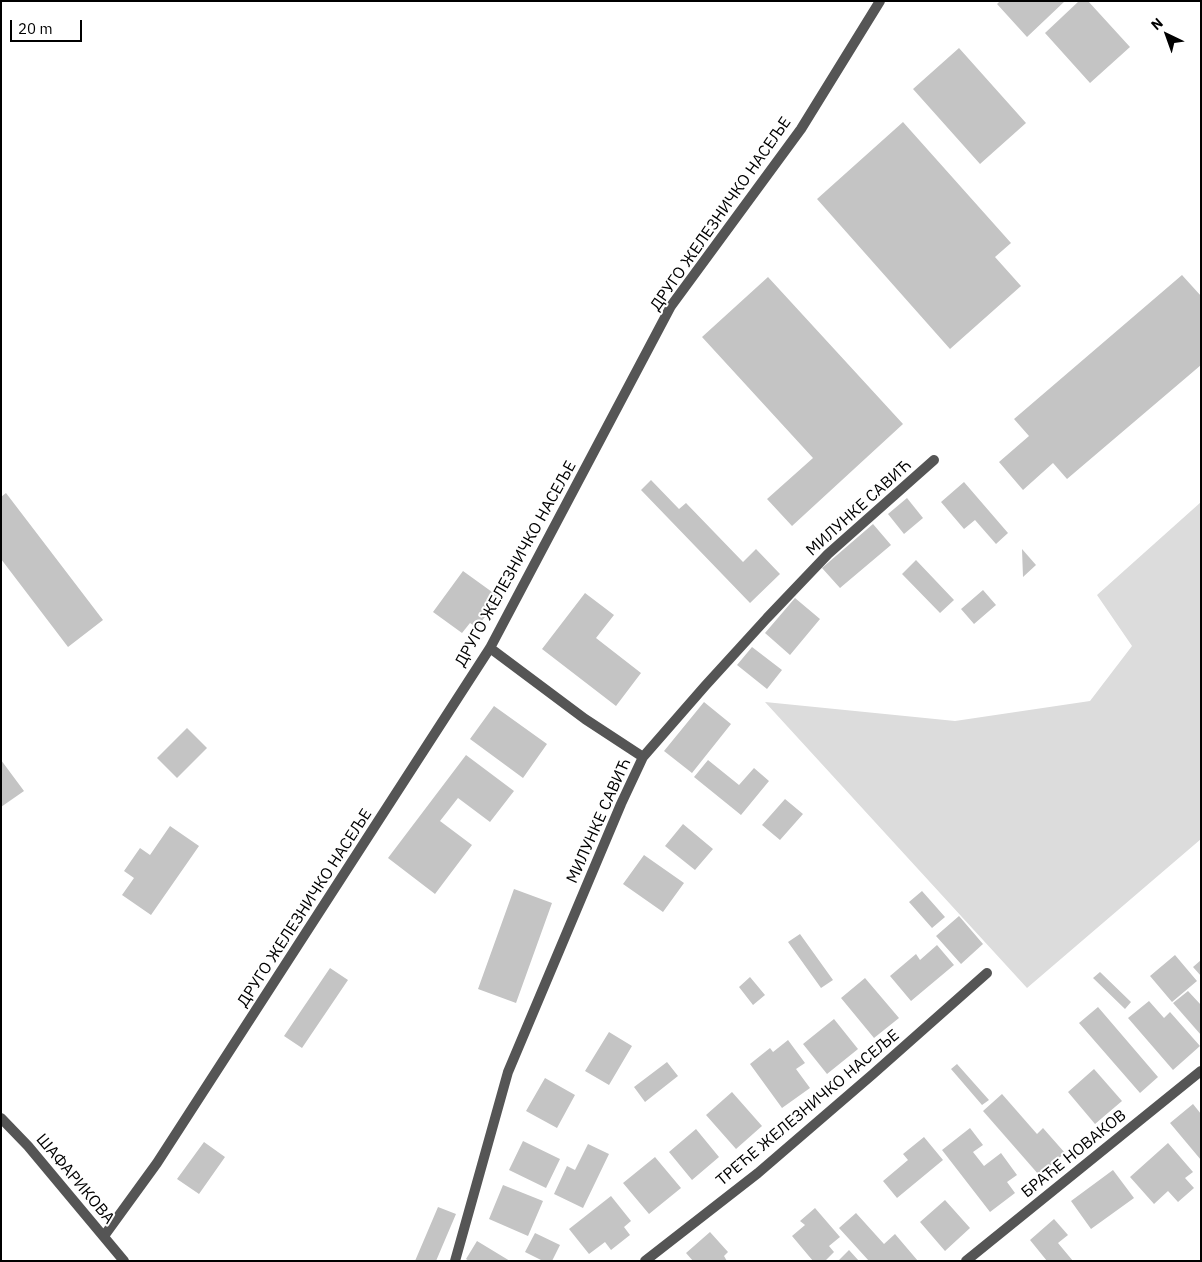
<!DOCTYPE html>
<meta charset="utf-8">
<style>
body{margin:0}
#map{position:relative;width:1202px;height:1262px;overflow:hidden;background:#fff;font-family:"IBM Plex Sans",sans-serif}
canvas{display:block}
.frame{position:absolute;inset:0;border:2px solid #000;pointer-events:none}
.north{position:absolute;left:1142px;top:10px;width:50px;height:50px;-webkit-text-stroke:4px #fff;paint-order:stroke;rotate:318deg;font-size:14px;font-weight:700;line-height:20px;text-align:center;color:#000}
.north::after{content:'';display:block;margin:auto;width:18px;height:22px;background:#000;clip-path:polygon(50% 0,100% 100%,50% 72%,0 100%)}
.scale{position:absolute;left:10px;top:20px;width:72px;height:22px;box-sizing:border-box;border:2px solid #000;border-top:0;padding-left:6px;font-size:15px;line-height:18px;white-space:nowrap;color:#000;-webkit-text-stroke:4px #fff;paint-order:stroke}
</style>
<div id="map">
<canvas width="1202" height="1262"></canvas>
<div class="frame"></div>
<div class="north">N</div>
<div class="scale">20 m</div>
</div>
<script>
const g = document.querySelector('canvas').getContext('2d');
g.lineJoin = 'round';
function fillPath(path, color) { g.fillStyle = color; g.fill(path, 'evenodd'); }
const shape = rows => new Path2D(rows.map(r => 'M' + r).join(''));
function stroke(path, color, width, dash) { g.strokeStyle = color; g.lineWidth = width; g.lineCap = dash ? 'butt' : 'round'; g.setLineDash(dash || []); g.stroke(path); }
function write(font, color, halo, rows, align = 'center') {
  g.font = font + ' "IBM Plex Sans",sans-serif'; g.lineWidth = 4; g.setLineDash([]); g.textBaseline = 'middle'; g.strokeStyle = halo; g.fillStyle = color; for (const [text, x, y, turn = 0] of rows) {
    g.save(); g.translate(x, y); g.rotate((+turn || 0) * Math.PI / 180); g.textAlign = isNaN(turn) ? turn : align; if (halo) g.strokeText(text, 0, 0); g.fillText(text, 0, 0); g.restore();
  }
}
const green = shape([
 [1201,502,1201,839,1027,988,765,702,955,721,1090,701,1132,646,1097,595]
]);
const building = shape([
 [1000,1,1065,1,1027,37,997,4],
 [1079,1,1088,1,1130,47,1090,83,1045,33],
 [959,48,1026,123,980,164,913,89],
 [903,122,1011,243,995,257,1021,286,950,349,817,199],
 [1182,275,1201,296,1201,365,1067,479,1053,463,1023,490,999,462,1029,436,1014,419],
 [768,277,903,424,792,526,767,499,813,458,702,337],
 [651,480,679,509,686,503,743,562,756,549,780,574,750,603,641,490],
 [964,482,1008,533,996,544,975,520,964,529,941,502],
 [6,493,103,620,68,647,1,559,1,497],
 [907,498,923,518,904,534,888,514],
 [873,524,891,545,840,588,822,568],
 [1022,549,1036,565,1023,577],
 [916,560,954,600,940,613,902,574],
 [463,571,499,597,477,628,470,623,462,633,433,612],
 [983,590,996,605,974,624,961,609],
 [585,593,614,615,596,638,641,673,616,706,542,649],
 [795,598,820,619,790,655,765,633],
 [752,647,782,670,767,689,737,665],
 [704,702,731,724,692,773,664,751],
 [494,706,547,744,523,778,470,739],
 [187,728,207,748,177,778,157,758],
 [466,755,514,791,490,822,458,798,440,821,472,845,435,894,388,858],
 [1,760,24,791,1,807],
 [708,760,739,785,754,768,769,781,741,815,694,777],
 [785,799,803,814,780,840,762,825],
 [683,824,713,849,695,870,665,846],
 [170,826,199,846,151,915,122,895,134,878,124,871,140,848,150,855],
 [644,855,684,883,663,912,623,884],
 [514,889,552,903,516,1003,478,989],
 [922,891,945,917,932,928,909,902],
 [959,916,983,944,961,964,936,936],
 [800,934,833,980,821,988,788,942],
 [937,945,954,965,911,1001,890,976,916,954,920,960],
 [1175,955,1197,981,1172,1002,1150,976],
 [1201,960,1201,976,1193,967],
 [330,968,348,980,302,1048,284,1036],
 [1100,972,1131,1002,1125,1009,1093,978],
 [750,977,765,995,753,1005,739,987],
 [865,978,899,1018,874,1038,841,998],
 [1188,991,1201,1005,1201,1035,1173,1003],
 [1149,1001,1164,1018,1170,1012,1200,1046,1173,1070,1128,1018],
 [1098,1007,1158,1077,1140,1093,1079,1023],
 [834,1019,858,1049,827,1074,803,1044],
 [609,1032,632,1046,609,1085,585,1071],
 [788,1040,805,1063,796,1069,810,1088,782,1108,750,1064,770,1048,773,1052],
 [667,1062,678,1076,645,1102,634,1087],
 [957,1064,989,1100,982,1105,951,1069],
 [1094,1069,1122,1101,1095,1124,1068,1092],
 [545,1078,575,1095,557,1128,526,1111],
 [732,1092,762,1126,736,1149,706,1115],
 [1002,1094,1037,1134,1043,1128,1065,1153,1039,1175,983,1111],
 [1193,1104,1201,1114,1201,1160,1170,1123],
 [970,1128,983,1145,973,1152,984,1166,1001,1153,1017,1175,1007,1182,1015,1193,990,1212,942,1150],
 [696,1129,719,1157,692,1180,669,1152],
 [924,1137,943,1160,897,1198,883,1181,908,1160,903,1154],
 [523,1141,560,1159,546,1188,509,1170],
 [204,1142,225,1157,199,1194,177,1179],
 [1168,1143,1193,1172,1185,1178,1194,1188,1178,1202,1168,1191,1154,1204,1130,1177],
 [588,1144,609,1154,583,1208,554,1194,567,1166,575,1170],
 [655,1157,681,1188,649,1214,623,1183],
 [1113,1170,1134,1198,1091,1229,1071,1201],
 [503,1185,543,1201,528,1236,489,1219],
 [611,1196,631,1221,624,1227,630,1235,611,1250,605,1242,589,1254,569,1229],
 [945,1200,970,1228,945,1251,920,1222],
 [438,1207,456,1214,436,1261,415,1261],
 [815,1208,840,1237,829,1246,834,1252,825,1261,813,1261,792,1236,805,1225,800,1221],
 [856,1213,884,1244,895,1234,918,1261,869,1261,839,1228],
 [1054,1219,1068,1235,1058,1243,1073,1261,1047,1261,1030,1240],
 [710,1232,728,1252,724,1256,727,1261,693,1261,686,1253],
 [535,1233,560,1245,552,1261,543,1261,525,1252],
 [477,1241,510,1261,469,1261,466,1259],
 [849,1250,859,1261,838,1261]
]);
const street = shape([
 [490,648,585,719,643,757],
 [1,1118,28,1146,124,1261],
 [104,1236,157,1163,490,648,671,306,801,129,880,1],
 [455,1261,508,1072,621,804,643,757,705,686,767,618,828,554,934,460],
 [645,1261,758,1173,873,1074,987,973],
 [966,1261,1201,1071]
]);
const streetNames = [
 ["ДРУГО ЖЕЛЕЗНИЧКО НАСЕЉЕ",721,214,-55],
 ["МИЛУНКЕ САВИЋ",859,508,-42],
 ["ДРУГО ЖЕЛЕЗНИЧКО НАСЕЉЕ",516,564,-61],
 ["МИЛУНКЕ САВИЋ",599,821,-66],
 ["ДРУГО ЖЕЛЕЗНИЧКО НАСЕЉЕ",305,908,-57],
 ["ТРЕЋЕ ЖЕЛЕЗНИЧКО НАСЕЉЕ",808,1108,-40],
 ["БРАЋЕ НОВАКОВ",1074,1154,-39],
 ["ШАФАРИКОВА",75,1179,50]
];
fillPath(green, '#dcdcdc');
fillPath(building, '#c4c4c4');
stroke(street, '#555', 10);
write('16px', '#000', '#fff', streetNames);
</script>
